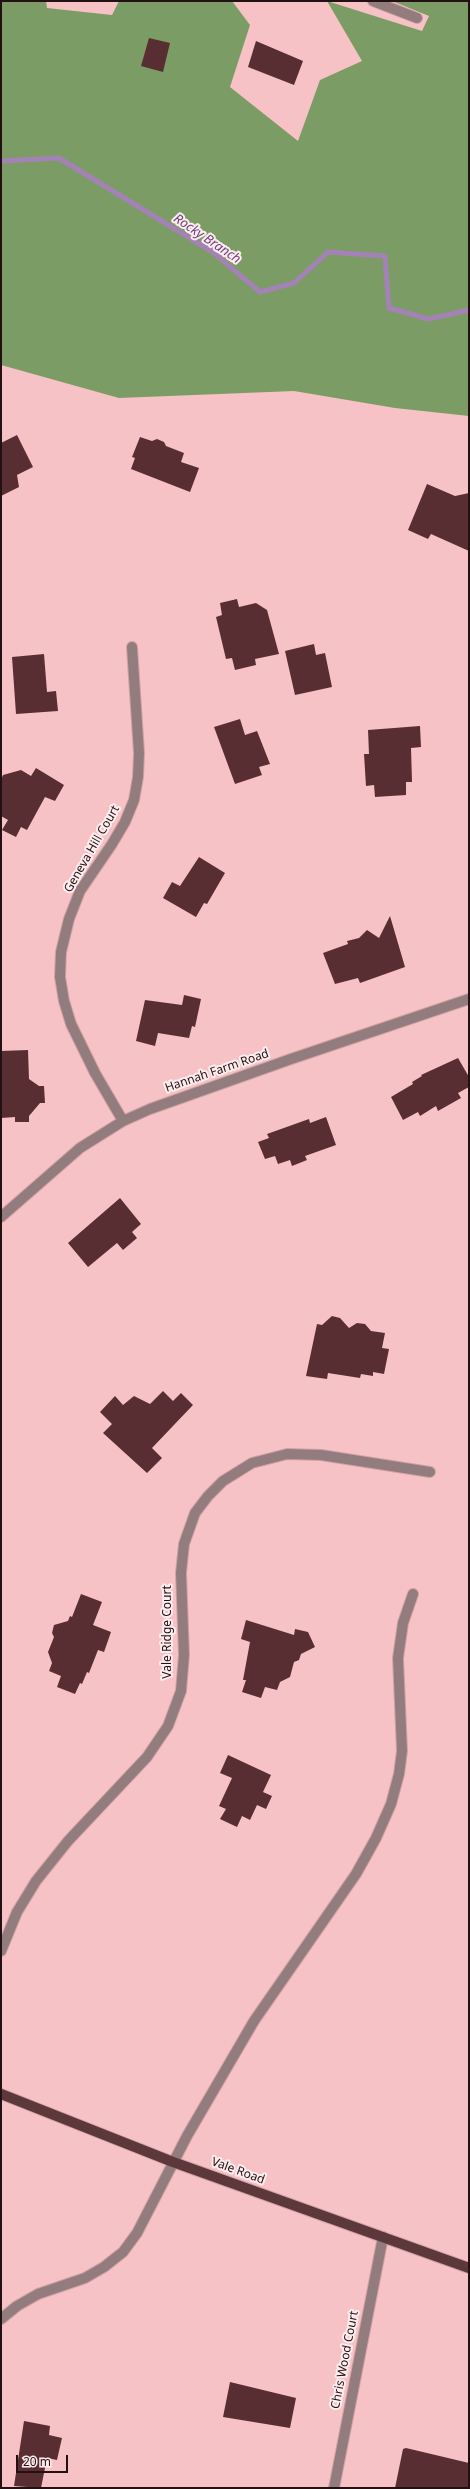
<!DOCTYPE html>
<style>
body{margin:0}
#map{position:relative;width:470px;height:2489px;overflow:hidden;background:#f7c2c6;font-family:"Noto Sans",sans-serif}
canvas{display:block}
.frame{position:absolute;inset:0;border:2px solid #231012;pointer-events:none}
.scale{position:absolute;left:16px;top:2455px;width:52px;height:18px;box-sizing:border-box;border:2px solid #231012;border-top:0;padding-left:5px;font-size:12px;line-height:14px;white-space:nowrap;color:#231012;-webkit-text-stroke:3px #feedee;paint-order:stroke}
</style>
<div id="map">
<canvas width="470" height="2489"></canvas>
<div class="frame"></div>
<div class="scale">20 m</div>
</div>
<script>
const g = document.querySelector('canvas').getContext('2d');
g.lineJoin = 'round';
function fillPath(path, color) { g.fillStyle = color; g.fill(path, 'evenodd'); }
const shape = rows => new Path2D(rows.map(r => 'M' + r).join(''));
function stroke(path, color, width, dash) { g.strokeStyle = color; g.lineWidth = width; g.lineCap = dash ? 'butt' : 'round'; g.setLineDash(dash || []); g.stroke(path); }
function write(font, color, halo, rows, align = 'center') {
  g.font = font + ' "Noto Sans",sans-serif'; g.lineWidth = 4; g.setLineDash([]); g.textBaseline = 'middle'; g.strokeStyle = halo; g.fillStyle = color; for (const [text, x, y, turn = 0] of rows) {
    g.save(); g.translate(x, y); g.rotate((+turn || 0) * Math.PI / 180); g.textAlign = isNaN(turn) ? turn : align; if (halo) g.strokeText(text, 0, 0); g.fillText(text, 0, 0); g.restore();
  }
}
const forest = shape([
 [1,1,46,1,47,8,112,15,119,1,232,1,250,25,230,87,298,141,320,80,362,61,327,1,422,31,429,16,392,1,469,1,469,416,395,408,294,391,119,398,1,365]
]);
const stream = shape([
 [1,161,59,158,214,253,260,292,294,283,328,252,385,256,389,308,429,319,469,310]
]);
const building = shape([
 [149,38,170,43,163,72,141,66],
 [256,41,303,61,294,85,248,67],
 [17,435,33,467,17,475,19,487,1,496,1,443],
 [140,437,152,441,157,439,164,442,166,446,184,453,181,462,199,468,190,492,131,469,135,458,132,457],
 [427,484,455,496,469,493,469,551,431,534,428,539,408,530],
 [237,599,239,607,256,603,267,610,279,654,255,659,256,665,235,670,232,658,226,659,216,617,222,615,220,603],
 [314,644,316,655,325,653,332,687,295,695,285,651],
 [44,654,47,692,56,691,58,711,16,714,12,657],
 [240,719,245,735,257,731,270,764,259,767,262,775,235,784,214,727],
 [420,726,421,747,411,748,412,782,406,782,406,795,375,797,374,785,366,786,364,754,369,754,368,730],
 [36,768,64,785,55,801,45,797,27,830,21,827,16,837,2,830,8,820,1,816,1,780,3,775,21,770,31,776],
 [199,857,225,873,207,904,204,903,196,917,163,898,172,882,180,886],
 [390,916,405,967,360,983,358,978,335,984,323,953,348,944,347,941,359,938,367,930,379,938],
 [184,995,201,999,195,1027,192,1026,189,1038,158,1033,155,1046,136,1041,145,1000,182,1005],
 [28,1050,29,1079,39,1086,44,1086,45,1103,40,1103,29,1116,29,1122,15,1122,15,1117,1,1118,1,1051],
 [458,1058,469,1077,469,1087,458,1093,461,1098,438,1111,436,1106,420,1116,418,1112,403,1120,391,1097,413,1084,412,1082,422,1076,421,1075],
 [326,1117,336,1145,305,1156,307,1160,292,1166,290,1160,278,1164,275,1156,265,1159,258,1142,269,1138,267,1134,309,1119,310,1123],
 [120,1198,141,1224,132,1232,137,1238,123,1250,117,1243,88,1267,68,1243],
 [332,1316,340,1318,349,1328,357,1323,365,1324,371,1331,385,1333,382,1348,389,1349,384,1374,373,1372,373,1376,361,1374,360,1378,328,1373,327,1379,306,1376,317,1324,322,1325],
 [163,1391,173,1401,181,1393,193,1405,152,1448,162,1458,147,1473,103,1433,112,1424,100,1412,115,1396,123,1405,134,1396,150,1404],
 [81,1594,102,1602,93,1625,111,1632,104,1652,98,1650,89,1673,87,1672,82,1684,80,1683,75,1694,57,1687,61,1676,49,1671,52,1663,48,1652,54,1637,52,1633,54,1625,68,1621,70,1616,72,1617],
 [246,1620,294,1635,295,1629,308,1632,315,1647,301,1654,299,1660,294,1662,290,1677,280,1682,277,1690,265,1687,261,1698,242,1692,246,1680,243,1680,250,1642,241,1639],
 [228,1755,271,1775,263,1792,272,1796,266,1809,257,1805,250,1820,242,1816,237,1827,220,1819,226,1809,219,1806,232,1778,220,1773],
 [230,2382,296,2398,290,2428,223,2417],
 [24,2421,50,2426,49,2435,62,2438,57,2460,47,2458,41,2488,14,2486],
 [406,2448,469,2463,469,2488,395,2488,403,2449]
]);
const minor = shape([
 [373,1,417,18],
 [123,1121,95,1073,71,1024,64,1001,60,977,61,952,69,919,80,891,112,844,125,822,134,800,138,777,139,753,132,647],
 [1,1217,80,1148,123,1121,150,1109,291,1059,469,999],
 [1,1951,17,1912,36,1881,68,1841,147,1757,168,1726,181,1691,184,1655,181,1573,184,1544,195,1513,208,1496,223,1481,252,1463,287,1454,321,1455,430,1472],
 [1,2319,17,2306,38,2294,85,2278,104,2267,123,2252,137,2233,187,2136,254,2021,356,1874,376,1838,391,1804,399,1774,402,1751,398,1658,403,1623,413,1594],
 [334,2488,383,2237]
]);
const major = shape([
 [1,2094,173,2162,469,2268]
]);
const streetNames = [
 ["Geneva Hill Court",92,849,-60],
 ["Hannah Farm Road",217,1071,-19],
 ["Vale Ridge Court",168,1632,-90],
 ["Vale Road",238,2171,20],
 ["Chris Wood Court",345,2360,-79]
];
const waterNames = [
 ["Rocky Branch",207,239,34]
];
fillPath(forest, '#7c9c66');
stroke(stream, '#a482b6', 5);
fillPath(building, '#582e33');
stroke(minor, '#d1a2a6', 12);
stroke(major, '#d1a2a6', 12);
stroke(minor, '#937c7e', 10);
stroke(major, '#5c383b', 10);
write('12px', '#231012', '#feedee', streetNames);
write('italic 13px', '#6d4183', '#feedee', waterNames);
</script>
